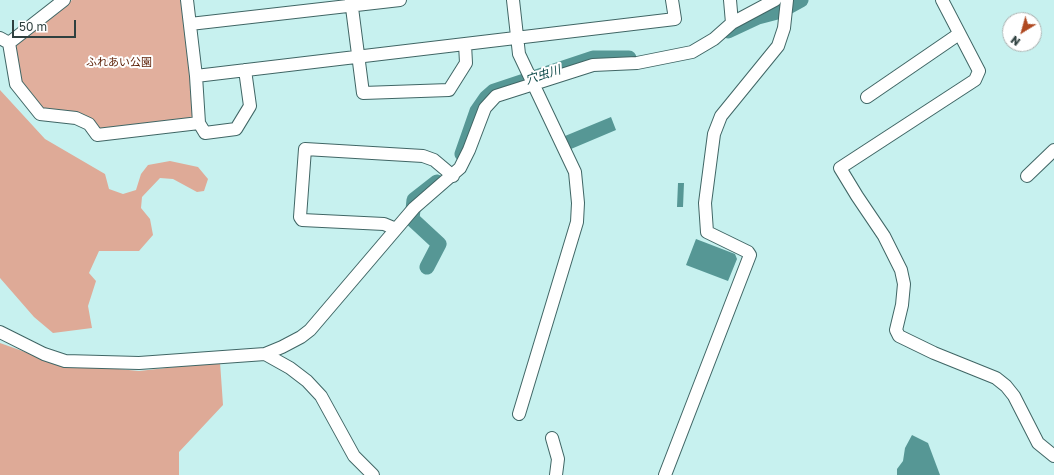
<!DOCTYPE html>
<meta charset="utf-8">
<style>
body{margin:0}
#map{position:relative;width:1054px;height:475px;overflow:hidden;background:#c7f1ef;font-family:"Golos Text",sans-serif}
canvas{display:block}
.north{position:absolute;left:1002px;top:12px;width:40px;height:40px;box-sizing:border-box;background:#fff;border:1px solid #acb3b2;border-radius:50%;rotate:217deg;font-size:11px;font-weight:700;line-height:16px;text-align:center;color:#2f403f}
.north::after{content:'';display:block;margin:auto;width:14px;height:18px;background:#af4921;clip-path:polygon(50% 0,100% 100%,50% 72%,0 100%)}
.scale{position:absolute;left:12px;top:20px;width:64px;height:18px;box-sizing:border-box;border:2px solid #2f403f;border-top:0;padding-left:5px;font-size:12px;line-height:14px;white-space:nowrap;color:#2f403f;-webkit-text-stroke:3px #fff;paint-order:stroke}
</style>
<div id="map">
<canvas width="1054" height="475"></canvas>
<div class="north">N</div>
<div class="scale">50 m</div>
</div>
<script>
const g = document.querySelector('canvas').getContext('2d');
g.lineJoin = 'round';
function fillPath(path, color) { g.fillStyle = color; g.fill(path, 'evenodd'); }
const shape = rows => new Path2D(rows.map(r => 'M' + r).join(''));
function stroke(path, color, width, dash) { g.strokeStyle = color; g.lineWidth = width; g.lineCap = dash ? 'butt' : 'round'; g.setLineDash(dash || []); g.stroke(path); }
function write(font, color, halo, rows, align = 'center') {
  g.font = font + ' "Golos Text","Noto Sans JP",sans-serif'; g.lineWidth = 4; g.setLineDash([]); g.textBaseline = 'middle'; g.strokeStyle = halo; g.fillStyle = color; for (const [text, x, y, turn = 0] of rows) {
    g.save(); g.translate(x, y); g.rotate((+turn || 0) * Math.PI / 180); g.textAlign = isNaN(turn) ? turn : align; if (halo) g.strokeText(text, 0, 0); g.fillText(text, 0, 0); g.restore();
  }
}
const green = shape([
 [72,0,182,0,189,70,196,115,194,119,101,129,91,120,44,110,19,80,16,45]
]);
const forest = shape([
 [0,90,45,139,105,174,109,189,123,194,136,190,141,174,148,165,170,161,198,167,208,179,204,191,197,192,173,179,160,178,142,197,141,208,150,219,153,235,139,251,99,251,89,273,96,281,88,306,92,328,53,333,34,317,0,278],
 [0,343,56,363,139,371,220,362,223,405,179,452,179,475,0,475]
]);
const water = shape([
 [611,117,616,130,571,149,565,136],
 [678,183,684,183,683,207,677,207],
 [696,239,735,254,737,259,728,281,686,265],
 [912,435,928,443,940,475,897,475,897,469,903,461,905,448]
]);
const river = shape([
 [728,31,758,17,781,11,801,0],
 [462,154,477,111,486,98,494,91,593,58,629,58],
 [427,267,439,244,412,219,414,200,437,182]
]);
const minor = shape([
 [187,0,196,76,199,123,205,133,236,129,250,106,245,70],
 [351,0,363,93,449,90,466,63,465,44],
 [513,0,519,54,575,172,578,203,577,222,519,414],
 [730,0,732,23],
 [942,0,979,71,975,80,840,168,857,196,884,236,901,270,904,284,902,305,896,330,899,336,934,353,996,378,1006,386,1014,396,1038,443,1054,456],
 [190,24,400,0],
 [0,38,9,43,64,0],
 [9,43,16,84,40,114,76,118,89,124,97,135,199,123],
 [196,76,675,19,672,0],
 [867,97,959,34],
 [1027,176,1054,150],
 [396,229,384,224,302,220,300,217,305,149,423,156,434,160,453,176],
 [0,332,44,354,65,361,139,363,265,354,282,347,301,337,310,330,414,208,460,168,469,150,485,108,496,96,593,65,637,63,692,52,714,39,732,23,775,0],
 [265,354,290,368,307,381,321,396,354,456,373,475],
 [552,438,558,459,556,475],
 [665,475,750,255,748,252,707,232,705,203,714,134,721,116,778,46,784,28,787,0]
]);
const parkNames = [
 ["ふれあい公園",119,63]
];
const waterNames = [
 ["穴虫川",543,75,-18]
];
fillPath(green, '#e1af9d');
fillPath(forest, '#deaa97');
fillPath(water, '#569795');
stroke(river, '#569795', 15);
stroke(minor, '#406665', 14);
stroke(minor, '#fff', 12);
write('11px', '#5a1c02', '#fff', parkNames);
write('italic 12px', '#124d4c', '#fff', waterNames);
</script>
